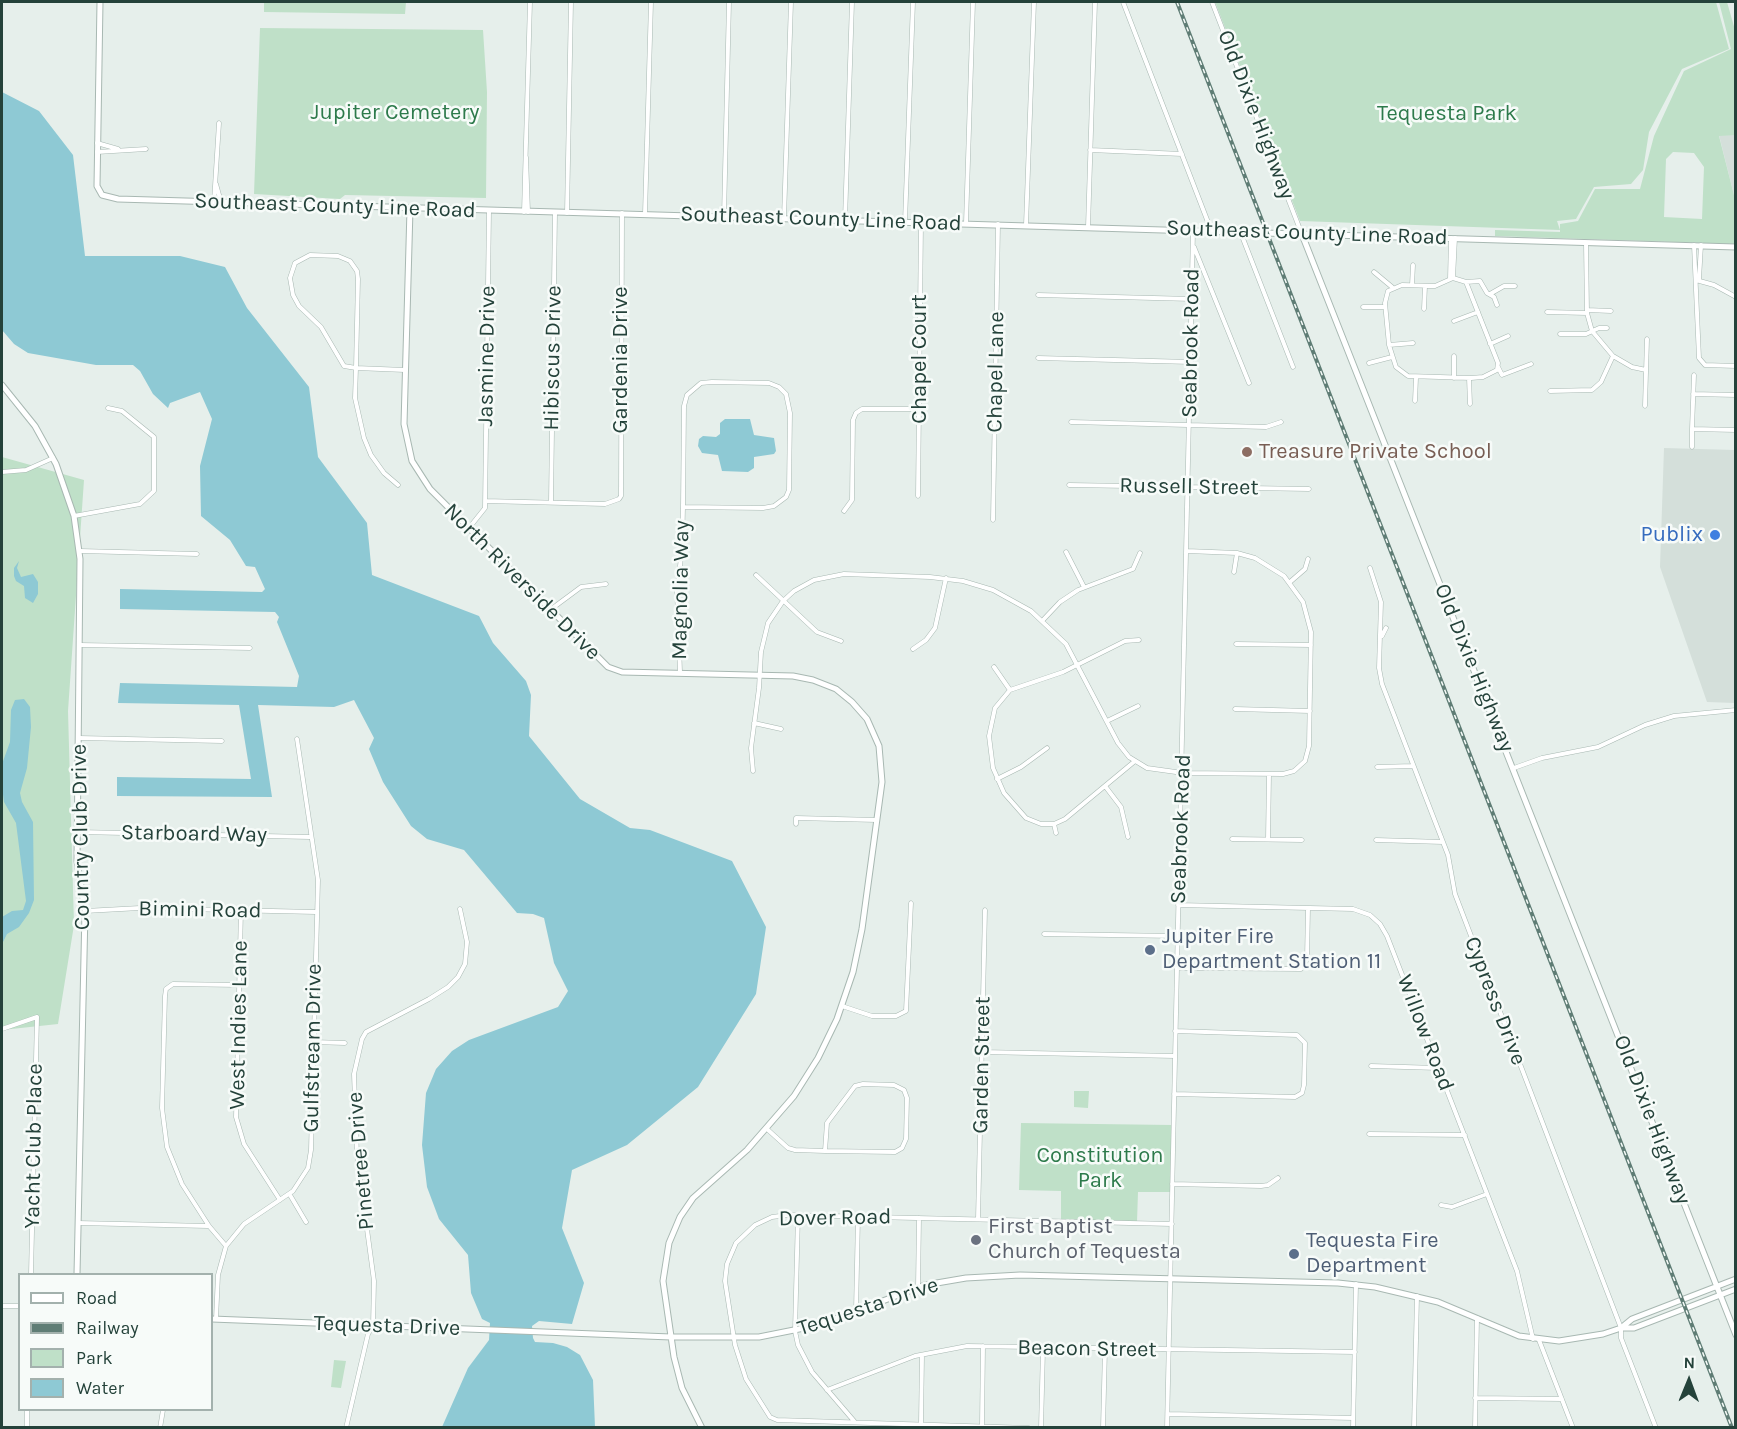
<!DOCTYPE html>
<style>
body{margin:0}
#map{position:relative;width:1737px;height:1429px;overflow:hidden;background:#e6efeb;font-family:Karla,sans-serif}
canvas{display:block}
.frame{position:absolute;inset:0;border:3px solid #24423a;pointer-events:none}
.legend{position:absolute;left:18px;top:1273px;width:195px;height:138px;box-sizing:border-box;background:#f7fbf9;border:2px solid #a3b1ad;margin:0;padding:8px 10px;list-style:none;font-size:18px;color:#24423a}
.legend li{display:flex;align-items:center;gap:12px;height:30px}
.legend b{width:30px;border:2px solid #a3b1ad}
.north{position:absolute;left:1659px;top:1351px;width:60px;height:60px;-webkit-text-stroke:4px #f7fbf9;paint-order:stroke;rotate:1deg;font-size:16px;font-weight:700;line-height:24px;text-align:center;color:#24423a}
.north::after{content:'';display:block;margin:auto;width:21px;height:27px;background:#24423a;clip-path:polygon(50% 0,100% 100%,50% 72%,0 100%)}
</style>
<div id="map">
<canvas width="1737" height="1429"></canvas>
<div class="frame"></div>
<ul class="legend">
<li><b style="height:8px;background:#fff"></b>Road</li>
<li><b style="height:8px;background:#5f7d75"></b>Railway</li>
<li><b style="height:16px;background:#bfe0c8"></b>Park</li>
<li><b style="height:16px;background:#8ec9d4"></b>Water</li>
</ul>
<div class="north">N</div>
</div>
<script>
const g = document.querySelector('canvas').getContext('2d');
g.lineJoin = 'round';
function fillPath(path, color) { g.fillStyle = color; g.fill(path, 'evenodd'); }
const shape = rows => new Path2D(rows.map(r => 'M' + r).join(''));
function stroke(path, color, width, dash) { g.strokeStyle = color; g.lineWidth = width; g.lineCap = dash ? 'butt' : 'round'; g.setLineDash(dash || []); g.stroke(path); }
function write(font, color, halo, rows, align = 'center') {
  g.font = font + ' Karla,sans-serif'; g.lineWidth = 5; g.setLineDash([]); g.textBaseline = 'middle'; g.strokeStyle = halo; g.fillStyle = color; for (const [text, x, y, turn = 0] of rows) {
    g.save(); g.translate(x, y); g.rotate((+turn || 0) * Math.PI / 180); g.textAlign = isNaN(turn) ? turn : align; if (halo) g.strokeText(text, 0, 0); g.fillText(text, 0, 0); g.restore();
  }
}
const built = shape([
 [1719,135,1735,135,1735,199],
 [1664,448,1735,450,1735,703,1707,702,1660,567]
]);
const green = shape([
 [264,2,406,2,405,14,264,12],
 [1215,2,1716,2,1729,49,1682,69,1649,132,1643,170,1631,184,1594,187,1576,219,1557,221,1560,230,1300,221],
 [1719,2,1727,2,1735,30,1735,135,1719,136,1735,199,1735,244,1495,236,1495,230,1560,232,1560,224,1578,221,1595,189,1640,189,1654,136,1684,71,1731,49],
 [1673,152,1694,153,1704,167,1702,219,1664,217,1666,159],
 [260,28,483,30,487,92,486,198,345,195,340,199,254,194],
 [2,457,84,480,68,711,74,925,58,1024,2,1030],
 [1074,1091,1089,1091,1088,1108,1074,1107],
 [1021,1123,1172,1125,1171,1192,1138,1192,1137,1222,1061,1220,1061,1191,1019,1190],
 [334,1360,346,1361,341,1388,331,1387]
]);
const water = shape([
 [2,92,39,111,73,155,85,256,180,256,225,267,247,308,309,387,318,457,367,523,372,575,479,616,493,643,526,681,531,695,529,736,580,799,630,828,650,830,732,861,766,927,756,994,698,1087,627,1145,572,1170,562,1228,584,1283,572,1324,539,1321,532,1326,533,1338,535,1342,553,1343,567,1347,580,1355,593,1380,595,1427,442,1427,468,1368,489,1340,490,1323,482,1319,471,1293,468,1255,439,1219,427,1187,422,1145,426,1093,436,1069,452,1051,469,1040,558,1007,568,991,554,963,544,918,533,914,517,913,464,850,427,839,411,826,383,782,369,749,374,738,354,700,334,707,258,705,272,797,117,796,117,777,251,779,239,705,118,703,120,683,297,687,299,676,277,622,279,617,275,612,120,609,120,589,262,592,265,589,255,567,246,566,230,540,201,516,200,466,212,419,200,392,170,403,168,408,153,394,140,371,133,365,96,365,28,353,14,344,2,330],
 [725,419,750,419,754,435,774,438,776,451,774,454,754,457,754,468,748,472,722,471,718,455,702,453,698,446,699,439,703,436,716,437,720,434,720,423],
 [19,561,17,568,21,577,33,574,38,582,38,594,33,603,25,598,24,586,16,581,14,576,14,568],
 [24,699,30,707,31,727,27,768,20,793,22,802,33,822,34,900,29,913,19,927,7,934,2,944,2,917,12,911,23,910,26,901,16,823,4,802,2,787,2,764,10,742,11,710,15,700]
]);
const minor = shape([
 [1123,2,1211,230],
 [1212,2,1301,232],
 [97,143,118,149],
 [1090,150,1182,154],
 [97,152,146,149],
 [526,157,528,212],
 [216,184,221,202],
 [214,202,219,123],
 [524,212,530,2],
 [567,213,571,2],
 [645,214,651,2],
 [724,216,729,2],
 [784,218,791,2],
 [845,220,852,2],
 [905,222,913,2],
 [966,223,973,2],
 [1026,225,1034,2],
 [1088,227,1095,2],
 [1240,231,1293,367],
 [1586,243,1587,313,1592,331,1613,356,1632,367,1646,370],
 [1694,245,1699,358,1705,365,1736,366],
 [1194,247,1249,383],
 [1374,272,1392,287],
 [1453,278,1435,286,1402,285,1388,291,1385,303,1389,345,1396,367,1408,376,1471,378,1483,377,1497,370,1498,363,1466,282],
 [1453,278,1466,282,1480,281,1487,293,1494,297,1497,305],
 [1453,278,1455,238],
 [1450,279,1451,238],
 [1699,279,1701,245],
 [1696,280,1714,285,1736,297],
 [1412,285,1413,265],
 [1490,294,1504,286,1515,286],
 [1038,295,1192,299],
 [1363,307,1385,307],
 [1424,309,1425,286],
 [1587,310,1611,311],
 [1547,312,1587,313],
 [1454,321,1478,312],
 [1560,334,1586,334,1599,328,1607,328],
 [1490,344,1508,336],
 [1389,345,1413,343],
 [1038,358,1191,362],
 [1369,363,1392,357],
 [1498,367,1502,375,1531,364],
 [1694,375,1692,429,1736,430],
 [1454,378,1454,356],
 [1469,378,1470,404],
 [1550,391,1592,390,1601,382,1613,356],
 [1693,394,1736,395],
 [1415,401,1416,378],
 [1645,406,1647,339],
 [1071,422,1266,427,1281,422],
 [1692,447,1692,429],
 [2,472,26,470,53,458],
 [398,485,384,473,371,455,364,438,355,398,356,368,358,279,357,271,350,261,338,256,310,255,295,263,290,278,293,295,299,306,321,327,344,366,356,368,405,370],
 [1069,485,1309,489],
 [918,496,921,223],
 [485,501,605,504,619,499,621,496,622,213],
 [551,502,555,213],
 [844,511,852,500,853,420,856,413,862,409,919,409],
 [74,516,140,504,154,491,154,437,122,411,108,408],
 [993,520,998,224],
 [469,528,485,508,489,211],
 [80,551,197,554],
 [1066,552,1084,587],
 [1370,568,1381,602,1379,668,1382,684,1448,855,1455,894,1621,1328,1621,1338,1656,1428],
 [1234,572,1237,553],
 [756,575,817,632,841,641],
 [1290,582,1305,569,1308,559],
 [550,610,581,587,606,584],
 [1043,620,1060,602,1078,590,1133,569,1140,553],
 [1382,636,1386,628],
 [1236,644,1311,645],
 [80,645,250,648],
 [913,649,926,640,935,628,946,578],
 [994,667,1010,690],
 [680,672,677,591,682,549,683,507,684,406,687,395,701,383,712,382,769,383,779,387,786,394,790,413,789,490,786,497,774,506,763,508,683,507],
 [1235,709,1310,711],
 [1107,721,1138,706],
 [754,723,781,729],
 [79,738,222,741],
 [1135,761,1065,819,1054,824,1041,824,1026,818,1004,793,993,768,989,736,995,708,1010,690,1063,672,1125,641,1139,640],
 [1377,767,1413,766],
 [1514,768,1542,758,1598,747,1645,725,1674,716,1736,710],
 [753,771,751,748,759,688,761,652,768,623,783,601,794,591,814,580,844,574,930,577,963,581,993,590,1031,611,1066,644,1118,743,1129,757,1147,768,1183,773,1283,774,1294,771,1305,761,1309,746,1311,632,1303,602,1284,576,1255,558,1237,553,1187,551],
 [997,779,1021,767,1047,748],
 [1105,786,1121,807,1128,837],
 [796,824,796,818,877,820],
 [1054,824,1056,833],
 [78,832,310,837],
 [1232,839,1302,840],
 [1268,839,1269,774],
 [1376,840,1443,842],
 [1178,905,1353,909,1370,915,1380,924,1387,936,1517,1271,1533,1339],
 [241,910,236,1117,244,1144,280,1200],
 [85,911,140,908,316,912],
 [1044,934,1177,936],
 [1177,968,1301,969,1307,959,1308,908],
 [842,1006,872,1016,896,1016,906,1011,911,903],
 [2,1029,37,1017,31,1274],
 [313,1042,345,1043],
 [982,1052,1175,1056],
 [1371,1066,1438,1068],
 [1174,1094,1295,1097,1302,1093,1304,1085,1305,1043,1297,1035,1175,1031],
 [767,1129,788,1148,795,1150,825,1151,895,1152,902,1148,906,1139,907,1098,904,1090,894,1085,863,1084,855,1086,827,1123,825,1151],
 [1369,1134,1465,1135],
 [1172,1184,1261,1186,1268,1185,1278,1178],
 [290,1195,306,1222],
 [1441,1205,1452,1207,1487,1194],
 [798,1215,795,1331,798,1345,812,1372,854,1421],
 [978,1219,985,910],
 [78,1223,208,1226],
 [226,1246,209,1226,182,1184,167,1147,162,1108,165,996,166,989,173,984,239,985],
 [918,1287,919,1218],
 [2,1306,20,1306],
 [856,1311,858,1217],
 [216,1319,218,1275,226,1246,244,1224,293,1191,308,1168,311,1150,318,880,297,739],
 [1539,1340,1573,1428],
 [827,1390,915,1356,967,1346,1355,1352],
 [1475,1398,1562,1399],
 [1168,1414,1353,1418],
 [921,1423,922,1355],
 [982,1425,983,1346],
 [27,1428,27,1410],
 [160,1428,163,1410],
 [346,1428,368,1334,373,1326,374,1281,357,1155,354,1074,362,1039,366,1032,429,999,448,987,458,977,465,964,467,942,460,909],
 [1029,1428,777,1420,770,1417,746,1379,735,1345,725,1281,727,1264,736,1243,755,1225,772,1217,788,1215,1172,1224],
 [1041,1428,1043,1349],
 [1103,1428,1105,1349],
 [1167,1428,1193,231],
 [1353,1428,1356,1284],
 [1414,1428,1417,1296],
 [1475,1428,1477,1318]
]);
const tertiary = shape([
 [100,2,97,186,102,195,118,199,1736,247],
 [410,209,404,424,412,461,430,489,608,667,622,672,793,676,813,680,836,689,852,702,867,719,879,746,882,782,862,929,853,972,837,1019,818,1058,794,1096,747,1150,693,1198,680,1217,669,1243,663,1281,674,1357,682,1388,702,1428],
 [1301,232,1736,1335],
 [2,385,35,426,56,464,74,516,80,559,77,861,85,911,77,1274],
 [212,1319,671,1337,759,1337,819,1325,925,1285,966,1278,1020,1275,1338,1283,1375,1287,1438,1302,1519,1336,1559,1341,1603,1334,1621,1328,1632,1319,1736,1279],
 [1621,1328,1634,1328,1736,1289]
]);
const rail = shape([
 [1177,2,1732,1428]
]);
const markers = [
 [1247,452,6,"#8d6e63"],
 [1715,535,6,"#3f7fe0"],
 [1150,950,6,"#5c6f8a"],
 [976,1240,6,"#6b7280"],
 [1294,1254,6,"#5c6f8a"]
];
const parkNames = [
 ["Jupiter Cemetery",395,113],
 ["Tequesta Park",1447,114],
 ["Constitution",1100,1156],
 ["Park",1100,1181]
];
const streetNames = [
 ["Old Dixie Highway",1256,115,69],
 ["Southeast County Line Road",335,206,2],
 ["Southeast County Line Road",821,219,2],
 ["Southeast County Line Road",1307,233,2],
 ["Seabrook Road",1191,343,-89],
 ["Jasmine Drive",487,356,-89],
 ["Hibiscus Drive",553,358,-89],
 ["Chapel Court",920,359,-90],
 ["Gardenia Drive",621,360,-90],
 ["Chapel Lane",996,372,-89],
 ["Russell Street",1189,487,1],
 ["North Riverside Drive",522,582,45],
 ["Magnolia Way",681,590,-89],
 ["Old Dixie Highway",1474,668,68],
 ["Seabrook Road",1181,829,-88],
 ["Starboard Way",194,834,1],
 ["Country Club Drive",81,837,-91],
 ["Bimini Road",200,910,1],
 ["Cypress Drive",1495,1001,69],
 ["West Indies Lane",239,1025,-89],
 ["Willow Road",1425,1033,69],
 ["Gulfstream Drive",313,1048,-89],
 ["Garden Street",982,1065,-89],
 ["Old Dixie Highway",1652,1120,69],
 ["Yacht Club Place",34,1146,-89],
 ["Pinetree Drive",361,1161,-95],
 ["Dover Road",835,1218,-1],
 ["Tequesta Drive",868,1307,-18],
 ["Tequesta Drive",387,1326,2],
 ["Beacon Street",1087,1349,1]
];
const educationNames = [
 ["Treasure Private School",1259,452]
];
const shopNames = [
 ["Publix",1703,535]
];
const serviceNames = [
 ["Jupiter Fire",1162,937],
 ["Department Station 11",1162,962],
 ["Tequesta Fire",1306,1241],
 ["Department",1306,1266]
];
const worshipNames = [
 ["First Baptist",988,1227],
 ["Church of Tequesta",988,1252]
];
fillPath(built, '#d4dfda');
fillPath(green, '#bfe0c8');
fillPath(water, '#8ec9d4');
stroke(minor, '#a8b8b2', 5);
stroke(tertiary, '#a8b8b2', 7);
stroke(minor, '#fff', 4);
stroke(tertiary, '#fff', 5);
stroke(rail, '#5f7d75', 4);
stroke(rail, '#f7fbf9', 1.5, [4.5]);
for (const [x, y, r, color] of markers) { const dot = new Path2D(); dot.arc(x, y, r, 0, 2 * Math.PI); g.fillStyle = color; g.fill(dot); stroke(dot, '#f7fbf9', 2); }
write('22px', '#2d7a4b', '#f7fbf9', parkNames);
write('22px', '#24423a', '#f7fbf9', streetNames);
write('22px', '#785e54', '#f7fbf9', educationNames, 'left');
write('22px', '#366cbe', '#f7fbf9', shopNames, 'right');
write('22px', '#4e5e75', '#f7fbf9', serviceNames, 'left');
write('22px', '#5b616d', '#f7fbf9', worshipNames, 'left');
</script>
